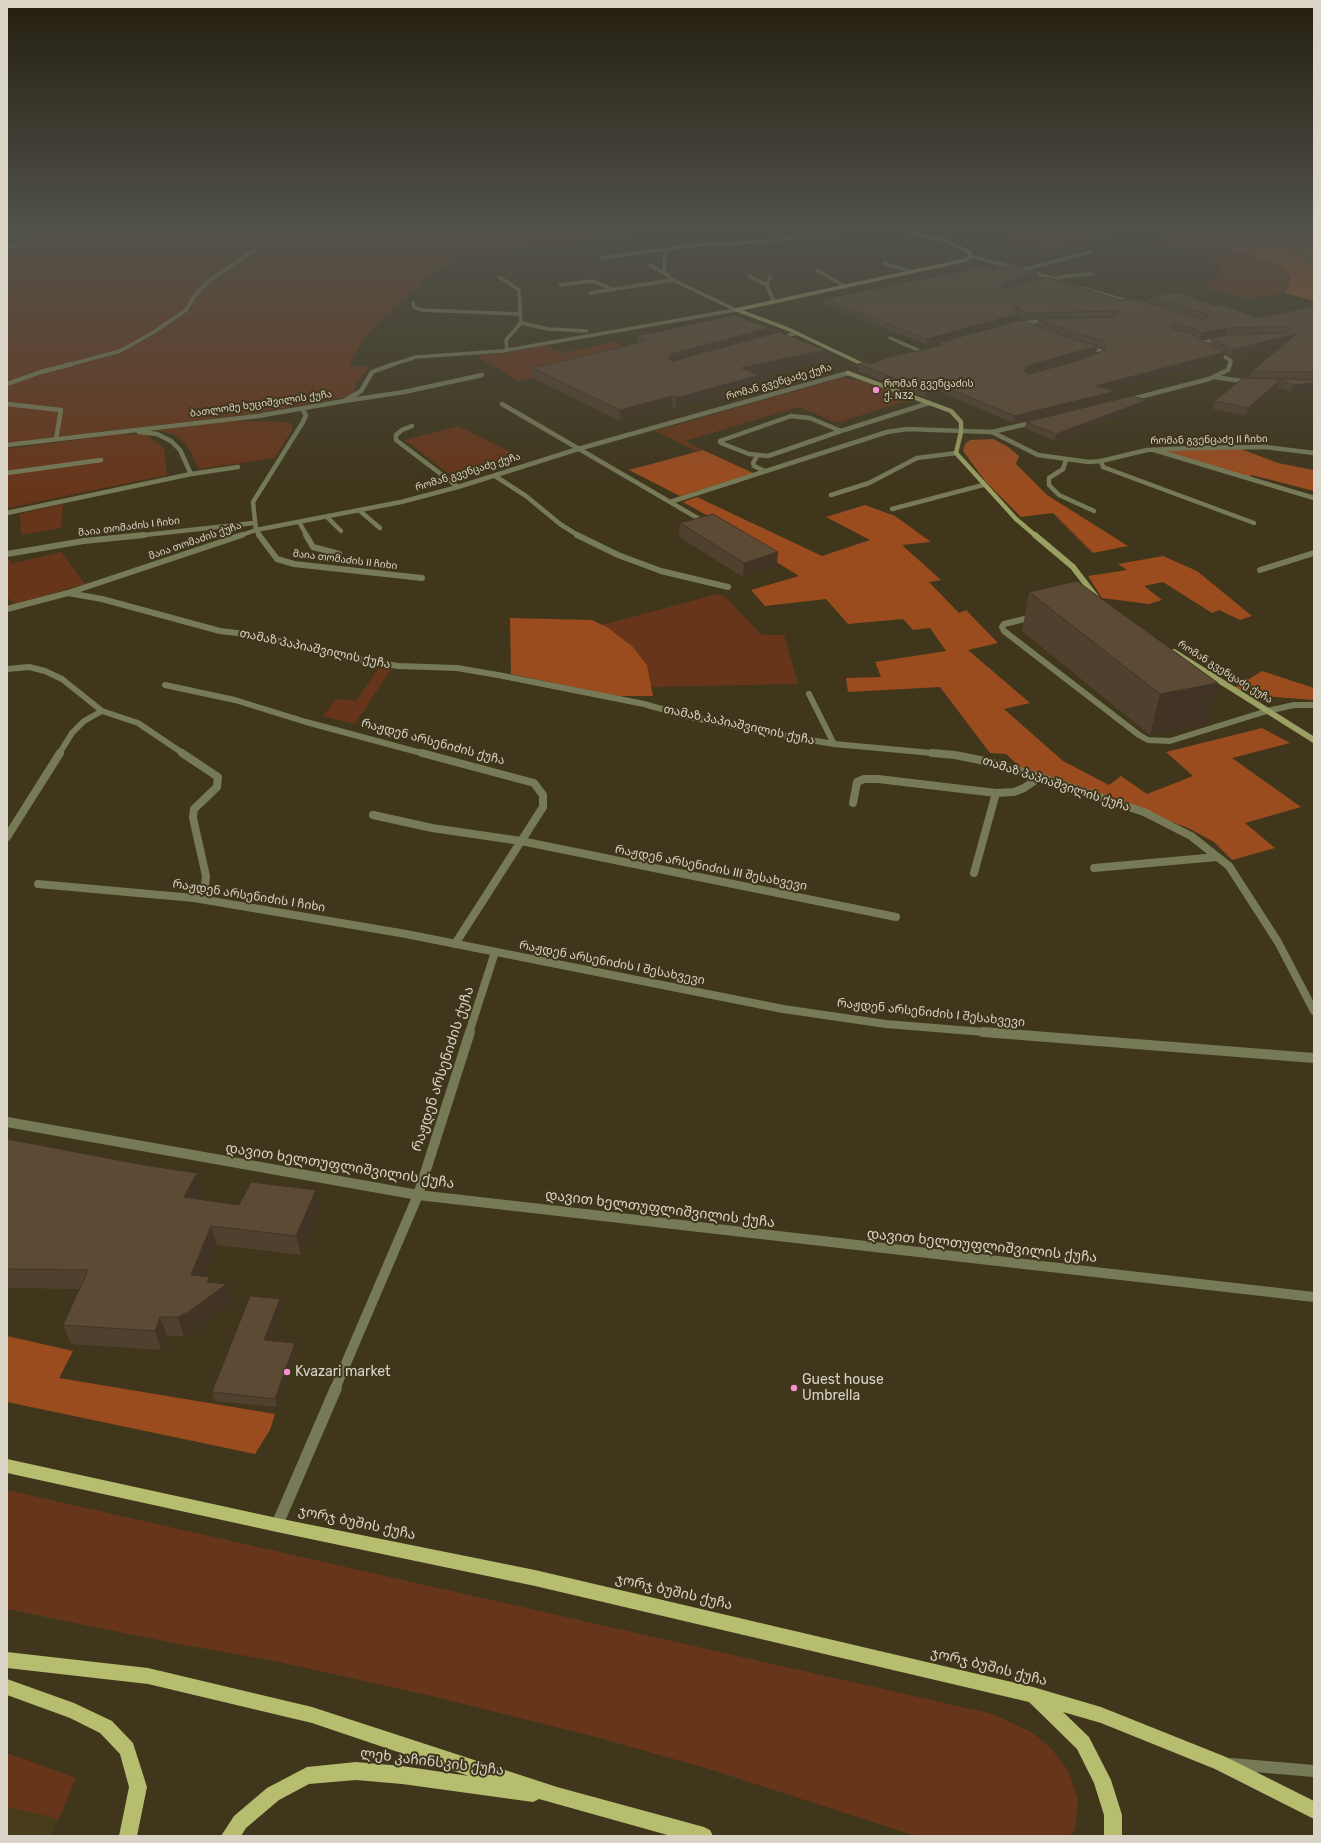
<!DOCTYPE html>
<meta charset="utf-8">
<style>
body{margin:0}
#map{position:relative;width:1321px;height:1843px;overflow:hidden;background:#3f361c;font-family:Rubik,sans-serif}
canvas{display:block}
.frame{position:absolute;inset:0;border:8px solid #d9d4c5;pointer-events:none}
</style>
<div id="map">
<canvas width="1321" height="1843"></canvas>
<div class="frame"></div>
</div>
<script>
const g = document.querySelector('canvas').getContext('2d');
g.lineJoin = 'round';
function fillPath(path, color) { g.fillStyle = color; g.fill(path, 'evenodd'); }
const shape = rows => new Path2D(rows.map(r => 'M' + r).join(''));
function stroke(path, color, width, dash) { g.strokeStyle = color; g.lineWidth = width; g.lineCap = dash ? 'butt' : 'round'; g.setLineDash(dash || []); g.stroke(path); }
function write(font, color, halo, rows, align = 'center') {
  g.font = font + ' Rubik,"Noto Sans Georgian",sans-serif'; g.lineWidth = 4; g.setLineDash([]); g.textBaseline = 'middle'; g.strokeStyle = halo; g.fillStyle = color; for (const [text, x, y, turn = 0] of rows) {
    g.save(); g.translate(x, y); g.rotate((+turn || 0) * Math.PI / 180); g.textAlign = isNaN(turn) ? turn : align; if (halo) g.strokeText(text, 0, 0); g.fillText(text, 0, 0); g.restore();
  }
}
const built = shape([
 [7,1807,59,1819,51,1836,7,1836]
]);
const green = shape([
 [58,230,652,230,459,256,418,283,422,284,394,306,365,337,349,367,371,366,357,382,353,393,346,397,258,413,7,443,7,253],
 [1022,230,1119,230,1052,250,1005,239],
 [1269,230,1314,230,1314,242,1287,234],
 [1212,245,1235,250,1276,264,1291,276,1290,285,1285,293,1248,299,1200,286,1221,276,1222,269,1213,260,1186,249],
 [613,342,639,353,519,381,474,355,512,352,545,345,563,353],
 [841,378,859,380,912,399,837,423,799,407,685,441,703,450,697,451,655,431],
 [230,421,289,422,292,425,292,430,275,458,199,469,186,444,173,434,157,430],
 [458,426,525,459,457,480,405,440],
 [121,434,147,435,164,448,167,475,7,508,7,449],
 [63,504,61,528,21,535,20,514],
 [61,552,85,584,15,604,7,597,7,560,9,559,11,564],
 [717,594,724,596,762,635,784,635,798,684,651,687,647,665,633,647,602,625],
 [380,666,393,666,355,724,323,716,336,699,356,701],
 [7,1490,993,1714,1031,1732,1050,1747,1067,1769,1078,1799,1075,1829,1070,1836,916,1836,709,1769,592,1736,427,1695,275,1661,173,1643,7,1609],
 [7,1753,76,1778,59,1819,7,1807]
]);
const forest = shape([
 [1159,230,1269,230,1314,242,1314,301,1285,293,1290,285,1291,276,1276,264,1235,250,1212,245,1171,249,1165,243,1168,236,1166,232],
 [993,439,1007,446,1019,456,1016,464,1047,495,1128,546,1093,553,1053,513,1021,517,986,482,963,451,965,444,970,440],
 [1241,449,1278,463,1314,470,1314,491,1252,475,1250,477,1162,451],
 [703,450,753,473,680,496,629,470],
 [697,497,822,556,870,540,826,517,865,505,895,516,931,542,902,545,941,580,929,582,959,613,966,610,998,643,968,650,1030,703,1004,709,1063,761,1109,785,1121,776,1147,794,1193,776,1166,752,1262,728,1290,743,1232,758,1301,807,1245,823,1275,848,1232,860,1214,842,1188,828,1104,795,1020,767,1006,754,990,753,940,687,848,692,846,678,881,677,875,662,946,651,930,628,913,630,903,619,848,624,826,599,765,606,751,590,799,576,718,526,721,523,683,502],
 [1163,556,1197,571,1252,616,1240,620,1219,610,1212,613,1163,582,1144,586,1162,600,1149,604,1102,598,1088,576,1127,570,1118,564],
 [510,618,592,620,607,627,633,647,647,665,653,696,616,696,511,674],
 [1262,671,1314,688,1314,700,1262,696,1234,688],
 [7,1336,73,1351,59,1378,275,1414,270,1430,255,1454,7,1402]
]);
const stream = shape([
 [1221,230,1272,240,1301,249,1314,263,1314,267,1297,251,1271,242,1210,230,1221,230]
]);
const laneFar3 = shape([
 [696,245,760,242,838,232],
 [602,258,669,249],
 [884,263,912,272],
 [650,265,667,275],
 [817,270,846,287],
 [1022,270,1090,252],
 [749,276,767,285],
 [770,277,767,285,774,302],
 [1044,281,1067,276,1091,274],
 [560,285,593,281,611,289],
 [1081,288,1135,303],
 [1020,323,1047,321],
 [890,338,920,351],
 [1200,343,1221,339],
 [1086,347,1101,351,1103,354,1096,357],
 [68,365,120,351,154,332,186,310,195,295,208,282,268,240,276,230]
]);
const laneFar2 = shape([
 [1214,377,1249,382],
 [7,384,41,372,72,364],
 [344,401,404,392,482,375],
 [7,404,61,410,56,439],
 [791,416,810,418,841,431,768,456,749,454,721,443,720,441,791,416],
 [841,431,929,403],
 [1154,450,1314,498],
 [757,456,753,463,754,466,765,471],
 [1066,460,1063,469,1049,478,1049,485,1059,495,1094,511],
 [1101,461,1103,467,1254,523],
 [7,473,101,460],
 [831,495,869,483,917,458,956,453],
 [892,509,983,485],
 [360,511,380,528],
 [327,517,341,531],
 [299,522,307,536]
]);
const laneFar1 = shape([
 [306,535,313,547,339,554],
 [1260,570,1314,553],
 [1033,617,1004,624,1002,627,1004,631,1139,735,1148,740,1170,741,1267,711]
]);
const lane = shape([
 [853,803,857,782,864,779,878,779,996,793,1014,792,1024,788,1040,777],
 [1094,868,1217,857],
 [974,873,996,793]
]);
const streetFar5 = shape([
 [341,230,408,235,447,234,475,230],
 [7,231,38,235],
 [696,245,669,249,665,252,664,272,673,280,736,310],
 [7,249,48,230],
 [971,256,1052,278],
 [499,277,519,290,521,323,506,340,507,350],
 [590,293,673,280],
 [413,303,414,307,421,310,520,314],
 [521,323,548,329,587,331],
 [779,338,797,333],
 [1216,351,1231,361,1230,365],
 [391,365,416,357,502,351,736,310]
]);
const streetFar4 = shape([
 [1128,400,1209,379,1228,370,1230,364],
 [502,404,706,523],
 [412,426,402,430,396,435,396,440,458,487],
 [139,432,157,434,171,441,180,450,191,474],
 [992,432,1038,455,1089,462,1101,461,1147,450,1195,448,1265,447,1314,453],
 [7,445,258,416,344,401,361,391,372,372,394,364],
 [495,476,526,496,560,524,579,536],
 [670,502,887,432,907,429,992,432,1035,422],
 [7,513,191,474,238,467],
 [135,536,254,523],
 [239,536,256,530,253,502,303,422,306,415,302,409],
 [260,536,256,530,401,502,458,487,578,449,848,373]
]);
const streetFar3 = shape([
 [259,535,277,559,294,564,422,578],
 [577,535,618,555,661,571,728,587],
 [7,554,84,541,144,535],
 [68,593,102,599,220,631,254,635,345,657,398,666,457,668,498,675,644,704,686,716,752,730,834,744,943,754],
 [7,609,68,593,242,535],
 [7,669,29,667,45,671,62,679,102,711,84,721,72,733,59,754],
 [165,685,235,700,306,722,425,754],
 [809,694,834,744],
 [102,711,138,723,184,754],
 [1267,711,1294,705,1314,705]
]);
const streetFar2 = shape([
 [182,753,218,777,217,787,194,809,193,818,206,876,205,886,194,898],
 [422,753,534,783,543,795,543,807,455,944],
 [932,753,955,755,990,762,1040,777,1144,812,1191,836,1229,866,1278,942,1314,1011],
 [373,815,432,828,521,841,896,917],
 [7,837,60,753],
 [38,884,194,898,406,934,783,1009,886,1024,996,1033],
 [469,1033,495,952]
]);
const streetFar1 = shape([
 [983,1032,1314,1058],
 [7,1122,418,1195,1314,1297],
 [335,1389,418,1195,470,1032]
]);
const street = shape([
 [277,1525,336,1388],
 [1231,1764,1314,1771]
]);
const secondaryFar2 = shape([
 [736,310,966,260,971,256,969,252,946,241,904,230],
 [737,310,788,329,864,365]
]);
const secondaryFar1 = shape([
 [862,364,869,367],
 [848,373,951,411,961,422,961,432,956,453,1016,519,1036,536]
]);
const secondary = shape([
 [1035,535,1073,567,1099,601],
 [1174,652,1314,740]
]);
const primary = shape([
 [7,1459,277,1518,535,1570,1033,1687,1101,1707,1226,1757,1314,1801,1314,1819,1215,1769,1101,1723,1063,1712,1089,1737,1111,1780,1122,1815,1122,1836,1104,1836,1104,1815,1094,1783,1077,1749,1029,1702,535,1586,277,1532,7,1473,7,1459],
 [7,1652,148,1668,312,1707,557,1787,704,1827,710,1830,713,1836,671,1836,539,1799,533,1802,402,1784,356,1780,309,1784,279,1800,246,1828,241,1836,221,1836,234,1816,267,1788,307,1767,356,1762,402,1766,469,1776,312,1723,148,1684,7,1668,7,1652],
 [7,1679,74,1703,112,1721,133,1743,147,1787,137,1836,119,1836,129,1787,120,1754,100,1733,70,1718,7,1695,7,1679]
]);
const wall = shape([
 [995,270,1037,273,1036,279,1005,288,1148,303,1150,297,1216,306,1258,318,1314,306,1314,379,1250,378,1252,371,1287,342,1231,357,1225,353,1223,359,1108,389,1116,391,1114,398,1013,423,941,392,925,397,858,371,858,364,871,364,937,346,938,343,1037,326,1038,320,1023,320,1021,316,1017,314,1016,321,927,345,824,305,824,299],
 [1226,335,1211,338,1210,344,1201,340],
 [1097,347,1102,348,1104,351,1076,361,1029,374,1028,373,1096,353],
 [769,335,826,350,825,360,758,374,759,375,759,385,676,408,672,407,620,421,533,378,532,368,637,343,637,336],
 [1243,378,1314,380,1314,390,1291,392,1279,387,1246,416,1213,409,1215,401],
 [1147,400,1146,406,1055,441,1025,428,1026,422],
 [680,523,777,566,743,577,679,537],
 [1029,592,1206,724,1150,735,1022,631],
 [7,1139,144,1165,197,1173,203,1192,199,1199,239,1205,320,1209,301,1255,217,1245,204,1276,233,1302,195,1331,184,1336,167,1336,161,1350,71,1344,63,1325,79,1289,7,1288],
 [282,1308,270,1340,298,1351,277,1407,215,1401,212,1392]
]);
const shadedWall = shape([
 [1037,273,1036,279,1002,289,1001,285,1003,283],
 [1017,314,1016,321,927,345,927,339],
 [769,328,768,338,669,367,669,357,671,354],
 [1227,328,1226,335,1200,340,1202,333],
 [1298,333,1296,340,1231,357,1233,350],
 [1097,346,1096,353,1026,373,1024,371,1027,366],
 [826,350,825,360,741,378,741,368],
 [1225,352,1223,359,1093,393,1095,386],
 [759,375,759,385,676,408,676,398],
 [1280,380,1279,387,1246,416,1248,408],
 [1314,383,1314,390,1291,392,1293,385],
 [942,385,941,392,925,397,926,390],
 [1116,391,1114,398,1013,423,1014,416],
 [672,396,672,407,620,421,620,410],
 [1147,400,1146,406,1055,441,1056,434],
 [778,552,777,566,743,577,744,563],
 [1218,683,1206,724,1150,735,1160,694],
 [197,1173,203,1192,190,1216,184,1197],
 [316,1190,320,1209,301,1255,296,1236],
 [211,1226,217,1245,198,1294,191,1275],
 [210,1277,215,1293,227,1284,233,1302,195,1331,184,1336,178,1317,207,1282],
 [280,1299,282,1308,267,1349,264,1340],
 [160,1317,167,1336,161,1350,155,1331],
 [295,1343,298,1351,277,1407,275,1399]
]);
const building = shape([
 [1011,266,1037,273,1003,283,1001,285,1003,289,1048,277,1120,300,1135,299,1204,320,1208,317,1205,313,1150,297,1178,292,1216,306,1223,305,1258,318,1314,306,1314,329,1313,329,1314,329,1314,372,1252,371,1298,333,1233,350,1211,338,1228,335,1287,333,1290,330,1288,326,1227,328,1202,333,1190,327,1174,323,1171,326,1173,329,1188,333,1225,352,1095,386,1116,391,1014,416,942,385,926,390,858,364,865,362,871,364,889,357,943,345,938,343,1021,320,1073,339,1097,346,1027,366,1024,371,1029,374,1076,361,1105,350,1107,348,1103,341,1075,333,1038,319,1115,317,1118,315,1118,311,1024,313,1022,310,1014,305,1012,309,1017,314,927,339,824,299,983,267,995,270,1011,266],
 [734,315,769,328,671,354,669,357,669,360,673,361,779,332,826,350,741,368,759,375,676,398,672,396,620,410,532,368,647,341,637,336,734,315],
 [1243,378,1314,380,1314,383,1293,385,1280,380,1248,408,1215,401,1243,378],
 [1131,396,1147,400,1056,434,1026,422,1131,396],
 [713,514,778,552,744,563,680,523,713,514],
 [1077,581,1218,683,1160,694,1029,592,1077,581],
 [7,1139,144,1165,197,1173,184,1197,239,1205,251,1182,316,1190,296,1236,211,1226,191,1275,210,1277,207,1282,227,1284,188,1312,178,1317,160,1317,155,1331,63,1325,88,1270,7,1269,7,1139],
 [250,1296,280,1299,264,1340,295,1343,275,1399,212,1392,250,1296]
]);
const markers = [
 [876,390,4,"#f590d1"],
 [287,1372,4,"#f590d1"],
 [794,1388,4,"#f590d1"]
];
const farStreetnames = [
 ["რომან გვენცაძე ქუჩა",779,382,-16],
 ["ბათლომე ხუციშვილის ქუჩა",261,404,-8],
 ["რომან გვენცაძე II ჩიხი",1209,440,-1],
 ["რომან გვენცაძე ქუჩა",468,472,-17],
 ["მაია თომაძის I ჩიხი",129,527,-7],
 ["მაია თომაძის ქუჩა",195,541,-19],
 ["მაია თომაძის II ჩიხი",345,560,7],
 ["რომან გვენცაძე ქუჩა",1225,672,32]
];
const farPoinames = [
 ["რომან გვენცაძის",884,384],
 ["ქ. N32",884,396]
];
const streetNames = [
 ["თამაზ პაპიაშვილის ქუჩა",315,649,12],
 ["თამაზ პაპიაშვილის ქუჩა",739,725,12],
 ["რაჟდენ არსენიძის ქუჩა",433,742,15],
 ["თამაზ პაპიაშვილის ქუჩა",1056,784,18],
 ["რაჟდენ არსენიძის III შესახვევი",711,868,11],
 ["რაჟდენ არსენიძის I ჩიხი",249,896,9],
 ["რაჟდენ არსენიძის I შესახვევი",612,963,11],
 ["რაჟდენ არსენიძის I შესახვევი",931,1013,6]
];
const nearStreetnames = [
 ["რაჟდენ არსენიძის ქუჩა",443,1069,-72],
 ["დავით ხელთუფლიშვილის ქუჩა",340,1166,9],
 ["დავით ხელთუფლიშვილის ქუჩა",660,1209,7],
 ["დავით ხელთუფლიშვილის ქუჩა",982,1246,6],
 ["ჯორჯ ბუშის ქუჩა",357,1523,12],
 ["ჯორჯ ბუშის ქუჩა",674,1592,13],
 ["ჯორჯ ბუშის ქუჩა",989,1667,14],
 ["ლეხ კაჩინსკის ქუჩა",432,1762,7]
];
const nearPoinames = [
 ["Kvazari market",295,1372],
 ["Guest house",802,1380],
 ["Umbrella",802,1396]
];
fillPath(built, '#473c1a');
fillPath(green, '#67361a');
fillPath(forest, '#9b4c1f');
fillPath(stream, '#49583b');
stroke(laneFar3, '#767a56', 3.5);
stroke(laneFar2, '#767a56', 4.5);
stroke(laneFar1, '#767a56', 6);
stroke(lane, '#767a56', 8);
stroke(streetFar5, '#767a56', 3.5);
stroke(streetFar4, '#767a56', 4.5);
stroke(streetFar3, '#767a56', 6);
stroke(streetFar2, '#767a56', 8);
stroke(streetFar1, '#767a56', 10);
stroke(street, '#767a56', 12);
stroke(secondaryFar2, '#9aa064', 3.5);
stroke(secondaryFar1, '#9aa064', 4.5);
stroke(secondary, '#9aa064', 6);
fillPath(primary, '#b6bd6f');
fillPath(wall, '#50402e');
fillPath(shadedWall, '#413425');
fillPath(building, '#5d4a35');
stroke(building, '#413425', 1);
const sky = g.createLinearGradient(0, 0, 0, 488);
sky.addColorStop(0, '#231e0f');
sky.addColorStop(0.47, '#52524b');
sky.addColorStop(1, '#52524b00');
g.fillStyle = sky;
g.fillRect(0, 0, 1321, 488);
for (const [x, y, r, color] of markers) { const dot = new Path2D(); dot.arc(x, y, r, 0, 2 * Math.PI); g.fillStyle = color; g.fill(dot); stroke(dot, '#3f361c', 1.5); }
write('10px', '#d9d4c5', '#3f361c', farStreetnames);
write('10px', '#d9d4c5', '#3f361c', farPoinames, 'left');
write('12px', '#d9d4c5', '#3f361c', streetNames);
write('14px', '#d9d4c5', '#3f361c', nearStreetnames);
write('14px', '#d9d4c5', '#3f361c', nearPoinames, 'left');
</script>
